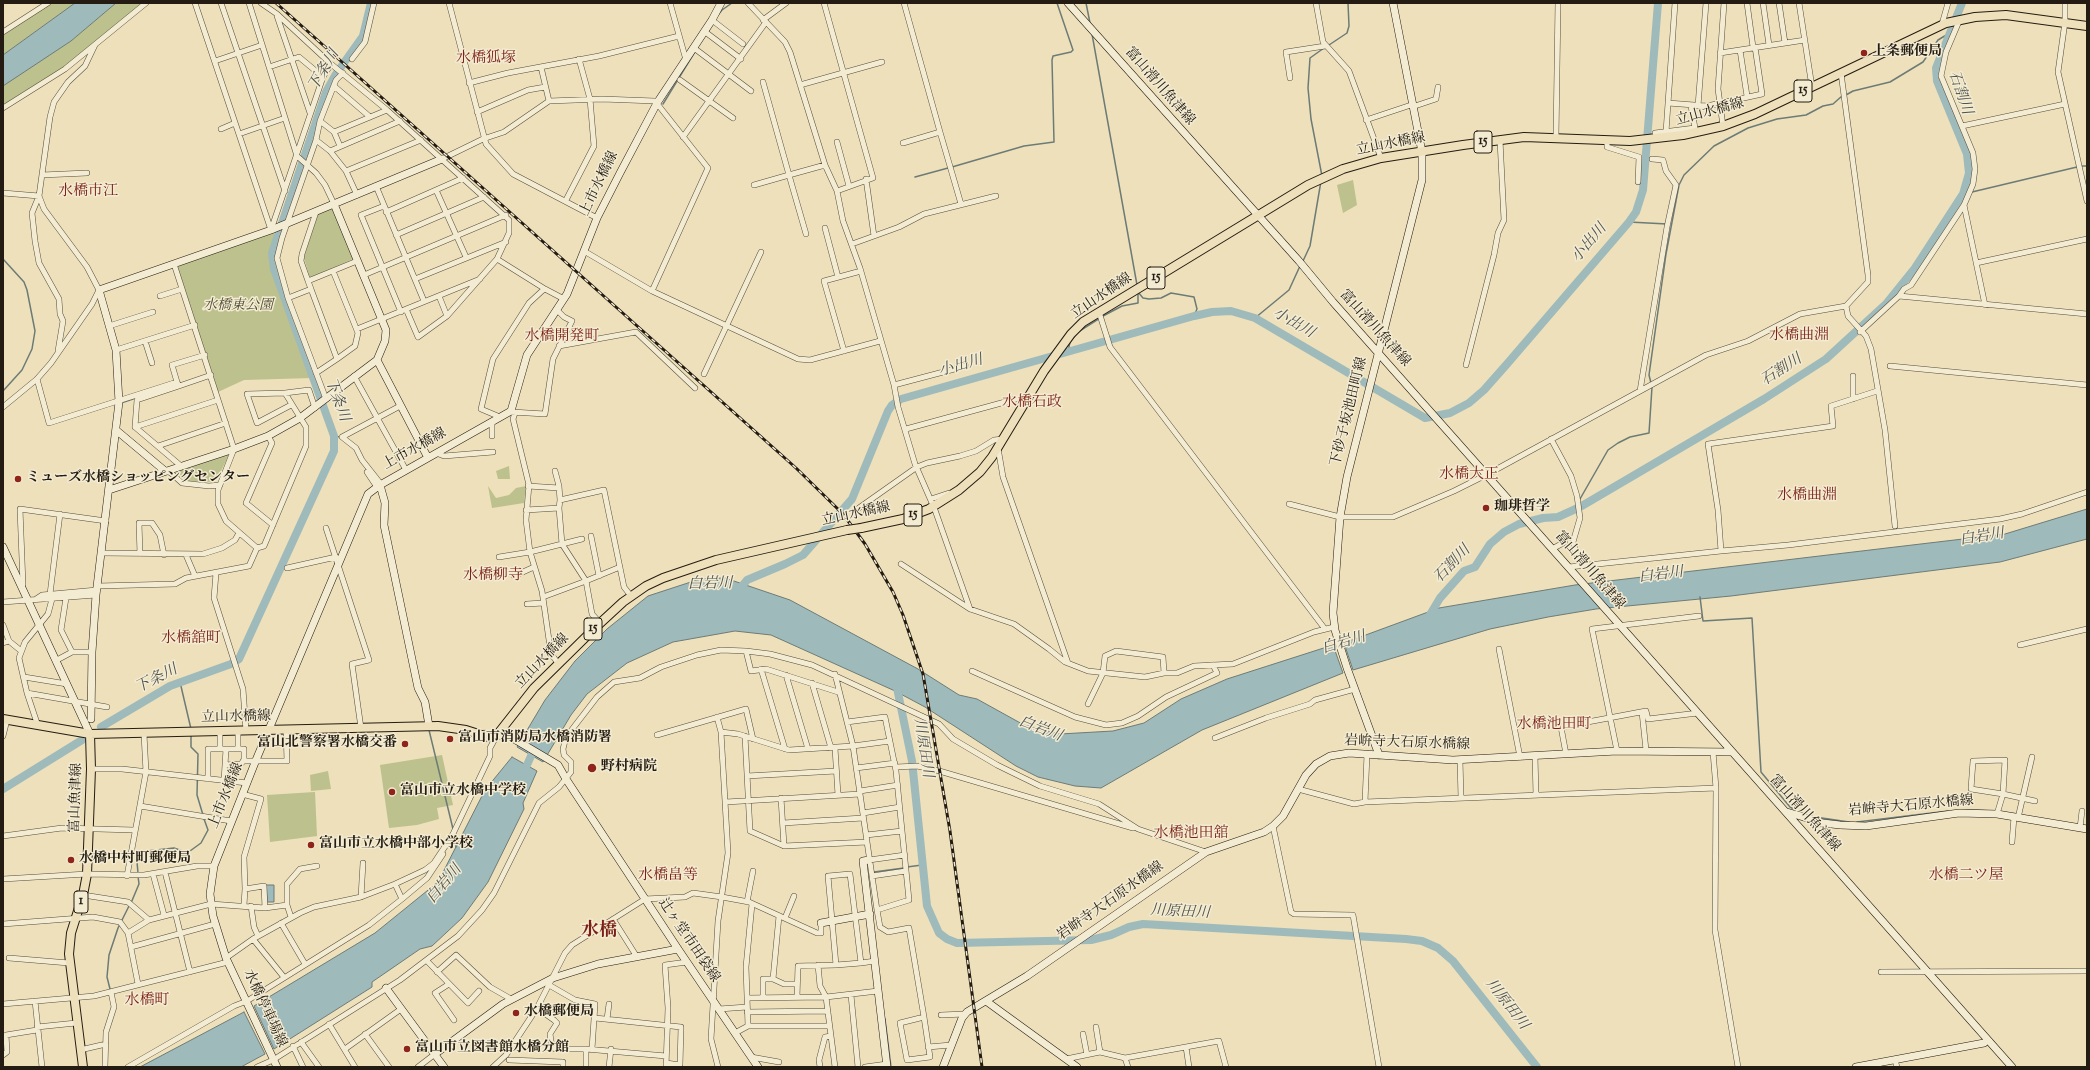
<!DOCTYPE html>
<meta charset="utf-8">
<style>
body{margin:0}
#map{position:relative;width:2090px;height:1070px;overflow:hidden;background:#ede0ba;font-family:"Sorts Mill Goudy",serif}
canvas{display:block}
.frame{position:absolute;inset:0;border:4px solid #241c12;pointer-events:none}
</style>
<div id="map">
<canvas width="2090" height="1070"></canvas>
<div class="frame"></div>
</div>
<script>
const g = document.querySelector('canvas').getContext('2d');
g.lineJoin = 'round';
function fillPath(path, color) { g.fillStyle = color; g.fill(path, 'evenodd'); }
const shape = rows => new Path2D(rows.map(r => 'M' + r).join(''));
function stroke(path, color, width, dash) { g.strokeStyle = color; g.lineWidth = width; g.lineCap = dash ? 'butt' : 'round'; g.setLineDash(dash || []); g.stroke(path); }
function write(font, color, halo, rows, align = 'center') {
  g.font = font + ' "Sorts Mill Goudy","Noto Serif JP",serif'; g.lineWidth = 3; g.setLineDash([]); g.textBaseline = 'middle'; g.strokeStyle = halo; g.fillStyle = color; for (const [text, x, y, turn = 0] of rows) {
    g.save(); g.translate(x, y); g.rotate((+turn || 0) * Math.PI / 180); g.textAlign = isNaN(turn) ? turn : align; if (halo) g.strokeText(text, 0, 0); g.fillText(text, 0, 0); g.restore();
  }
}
const green = shape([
 [50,3,75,3,3,55,3,35],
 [116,3,144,3,69,64,3,105,3,85,71,41],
 [1353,180,1357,205,1343,213,1337,185],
 [333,208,353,259,310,278,304,258,306,251,318,214],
 [273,232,276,238,272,253,274,269,312,378,244,380,218,392,174,264],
 [230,453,219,475,213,482,188,481,176,472],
 [509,466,510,479,498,479,496,471],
 [488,486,496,498,509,495,516,488,526,486,524,503,492,508],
 [442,755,453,805,437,808,439,819,417,825,389,828,380,765],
 [328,771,331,789,311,791,310,775],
 [315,792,317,836,270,842,267,795]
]);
const water = shape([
 [75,3,116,3,71,41,3,86,3,55,75,3],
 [2087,509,2087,539,2000,562,1731,596,1596,609,1548,617,1490,629,1353,670,1344,643,1439,608,1575,585,2005,534,2087,509],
 [725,578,790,600,918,669,959,695,977,699,1024,725,1060,734,1113,731,1144,723,1181,699,1227,679,1333,645,1343,673,1202,730,1101,788,1075,786,1038,777,1016,766,925,707,895,691,771,635,735,631,673,642,627,663,587,694,571,715,543,762,517,747,545,700,575,661,607,629,648,596,700,579,725,578],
 [512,757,537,771,523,803,524,809,488,882,462,918,432,946,420,949,372,982,372,987,274,1049,254,1006,375,933,438,882,485,790,512,757],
 [266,885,274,885,274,902,267,902,266,885],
 [244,1012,265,1054,241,1067,140,1067,244,1012]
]);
const stream = shape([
 [1086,3,1090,23],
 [718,15,722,10,732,3],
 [1092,34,1137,285],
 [1329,45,1347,33,1349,26,1348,3],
 [1846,95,1853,91,1890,82,1923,62,1938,40,1948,34],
 [663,104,696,50],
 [2081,166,2087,166],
 [952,167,1024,146,1054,142,1052,60,1053,56,1071,52,1073,50,1057,3],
 [1322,176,1311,119,1308,88,1310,58,1324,48],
 [915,177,948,168],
 [1972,192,2077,167],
 [1963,194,1968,193],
 [1629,222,1667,224],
 [3,259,24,282,27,290,35,331,32,349,22,370,3,391],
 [1303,261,1310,246,1321,181],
 [1138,292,1143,298,1149,299,1161,298,1171,293,1194,297,1197,309,1194,316],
 [1103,316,1122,306,1138,303,1138,294],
 [1255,318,1289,290,1300,266],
 [1068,351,1070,342,1078,332,1100,318],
 [1651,383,1649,375,1666,254,1679,185,1684,175,1714,146,1748,128,1777,119,1806,115,1823,106,1833,104,1842,96],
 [121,403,136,398],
 [334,436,340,437],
 [1580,499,1608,450,1618,443,1630,437,1649,433,1652,387],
 [1571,511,1577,504],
 [1700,597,1703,621,1752,618,1761,772,1790,807,1797,811],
 [180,682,191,729],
 [429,730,453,829],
 [191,735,191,747,198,754,197,795,203,815],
 [1966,810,1996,811],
 [1815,817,1849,822],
 [1857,822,1948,811],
 [454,837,456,847],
 [907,867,922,865],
 [874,872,904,868],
 [138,873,137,862,141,854,147,851,174,848,185,852,190,851,201,843,208,830,204,819],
 [131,903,139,884,138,876],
 [110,989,107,977,109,955,118,928,129,906],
 [885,1019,891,1067]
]);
const river = shape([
 [738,591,747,580,785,564,803,555,852,499,888,411,892,405,901,399,1194,316,1212,312,1231,311,1255,318,1425,418,1450,413,1469,403,1484,390,1507,364,1629,222,1636,212,1643,190,1658,3],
 [1428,618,1440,598,1464,571,1475,567,1490,544,1504,532,1519,524,1543,518,1558,517,1580,507,1764,399,1826,359,1886,304,1915,268,1963,194,1969,173,1967,154,1937,81,1936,68,1962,3],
 [896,683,912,761,927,906,939,933,947,939,957,943,1091,940,1111,935,1129,927,1143,924,1406,939,1422,941,1438,948,1453,961,1537,1067],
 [101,727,170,686,231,664,239,659,334,451,334,436,274,269,272,253,326,92,336,74,363,36,371,3],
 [523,774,535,747],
 [3,789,82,740]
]);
const streetTunnel = shape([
 [483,742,486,730]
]);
const street = shape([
 [195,3,271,230],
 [221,3,285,191],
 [249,3,297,156,316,173,325,185,334,204],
 [261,3,277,14,331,64,387,110,509,220,509,233,497,259,447,316,418,337,406,309],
 [449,3,486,144,513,174,597,218],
 [670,3,686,60],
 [748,3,785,42,790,52,825,165,837,191,843,221,860,268,894,385,898,407,915,464,932,503],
 [824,3,873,178,837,191],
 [1316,3,1323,42,1349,71,1381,158],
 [1747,3,1753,47],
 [1763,3,1769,45],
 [1779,3,1785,43],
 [1799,3,1812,87],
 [2065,3,2065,22,2058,72,2087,201],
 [277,16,310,113],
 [1960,19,1946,52,1941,76,1973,153,1975,169,1973,184,1964,205,1985,305],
 [712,20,743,44],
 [763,20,786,3],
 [1942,24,1948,3],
 [704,31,741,59],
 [3,32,48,3],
 [694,48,751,91],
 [1740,50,1747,96],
 [1720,53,1805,40],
 [352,59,365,42,374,3],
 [215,61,262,45],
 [269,67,299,57,323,77],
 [541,67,549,101],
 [1290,78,1286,52,1325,46],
 [680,80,733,118],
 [469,83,508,73,599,56,679,36],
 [800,85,882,62],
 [334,86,370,117],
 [1668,103,1707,106,1762,94,1755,47],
 [1698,106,1706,3],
 [1412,107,1436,99,1438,87],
 [3,108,65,69,146,3],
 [477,112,528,90,545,87],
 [1366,120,1411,105],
 [320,121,334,132,340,146],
 [1723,126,1718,89,1724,3],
 [1962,126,2065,104],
 [221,129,235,123],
 [334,132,387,110],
 [940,132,961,204],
 [1666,132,1675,3],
 [1655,133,1695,128,1691,106],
 [239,134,285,118],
 [683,137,766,22],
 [1556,137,1558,3],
 [316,140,330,151,346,171,357,195],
 [1607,140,1607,147,1639,157,1638,182],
 [837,142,849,186],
 [903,143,940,132,904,3],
 [330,151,400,121],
 [442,159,483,139,504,132,549,101,602,99,655,101,708,168,652,291],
 [346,171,421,140],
 [42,175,87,173],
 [866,179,874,236],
 [754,185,789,175,763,82],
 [376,186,424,301],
 [436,190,466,257],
 [3,193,39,196,32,213,35,241,39,263,59,299,60,314,63,321,58,351],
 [566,200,594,146,590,99,579,59],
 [384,206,361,215,401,312],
 [386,212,463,178],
 [825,228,838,277],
 [271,230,323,77,331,64],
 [806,234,789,175,825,165],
 [396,235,484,197],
 [852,244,899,227,924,214,996,196],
 [584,251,652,291,798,359,810,360,880,341],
 [497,259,545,289],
 [1976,263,2087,239],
 [174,264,234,449,218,490,218,504,226,521,257,548],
 [333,271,358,333,355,346,337,359],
 [364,275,506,215],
 [415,279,506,242],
 [308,281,301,261,302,254,316,212],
 [311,289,337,359,316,373],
 [160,296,182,289],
 [439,296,447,316],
 [1899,296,1904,289,1911,285,1964,205],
 [288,298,311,289,308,281,357,261],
 [1846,306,1848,316,1866,336,1871,349,1885,430,1895,526],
 [1099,312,1110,347,1325,629],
 [109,326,153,312],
 [357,329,480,279],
 [1860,332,1899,296,2087,314],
 [145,341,152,363],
 [559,346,636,332,695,388],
 [116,350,195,325],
 [844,351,824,281,861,271],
 [1466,365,1494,255,1498,233,1504,220,1500,140],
 [1890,366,2087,385],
 [704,374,761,252],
 [354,376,406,470],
 [1853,376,1853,399],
 [37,379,49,423,177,382,179,386,211,375],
 [177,382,172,365,205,355],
 [894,385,966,366],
 [1640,391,1667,227,1676,185,1666,171,1663,160,1652,159],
 [1877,391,1831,406,1833,426,1708,444,1718,510,1721,551,1788,545,2000,519,2022,514,2087,492],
 [285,393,247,394,257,423,291,405],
 [326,399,288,298,277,258,282,238,316,140,320,121,336,80,343,73],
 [3,407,37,379,51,363,92,304,99,290,87,267,44,209,39,196,50,117,54,102,68,82,85,66,95,45],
 [512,412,545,414,553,359,572,321,564,317,557,310],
 [515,413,513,419,529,485,526,520,530,552,542,591,551,654,558,663],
 [500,417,481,409,493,359,529,303,542,291,545,289,564,299],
 [492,422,492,436],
 [135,427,218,400],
 [135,427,137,400,179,386],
 [135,427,181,466],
 [906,429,1016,399],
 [268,436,272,443,246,503,273,525],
 [1551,439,1571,476,1577,496,1580,518,1573,542,1580,565],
 [158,446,226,423],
 [998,448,1003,477,1068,663],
 [436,453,444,456,493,452],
 [165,471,171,473,182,483,209,486,220,485],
 [555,471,559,486,560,500],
 [367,472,377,487],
 [381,484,362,460,356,448,342,437,400,406],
 [528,486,559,488],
 [931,499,949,493],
 [1289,504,1340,517,1393,517,1454,491,1486,475,1706,355,1748,341,1800,314,1846,306,1868,282,1868,275,1841,73],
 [559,508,560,500,604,490,624,587,631,596],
 [526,510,559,508,562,544,586,581,543,597],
 [856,510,917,467,927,463,960,456,976,451,994,440,1003,439],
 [935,510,970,609,1014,624,1049,649,1065,662,1088,671,1145,677,1164,673,1177,673,1194,666,1233,664,1314,632,1334,627],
 [326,528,369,660,352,664,361,728],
 [591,536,599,576],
 [257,548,264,546,306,446,306,427,285,393,309,390,315,408],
 [1552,549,1565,542,1565,540],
 [102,553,203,554,222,548,235,540,239,533],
 [140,554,139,523,152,523,160,535,164,555],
 [186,555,195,576],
 [499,557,530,552,582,539],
 [901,564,970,609],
 [1569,567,1721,551],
 [287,568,336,557],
 [216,573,214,598,243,689,246,731],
 [514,576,534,567],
 [23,585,20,509,106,521],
 [98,586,175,584,186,578,249,566,257,548],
 [50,594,60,514],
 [66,598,61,630,72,652],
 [36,599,42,595,97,590],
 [3,602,96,595],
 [527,604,543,603],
 [600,623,592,614,586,581,620,567],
 [3,625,9,641,20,650],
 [3,643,9,641],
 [2020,645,2087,629],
 [1499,649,1520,757],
 [746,651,751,671,766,669,838,692],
 [57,660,72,652,92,652],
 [761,669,785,749],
 [972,671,1075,717,1106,725,1122,723,1138,716,1166,697,1217,673,1213,665],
 [835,674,853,746,877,910,909,900,896,771,885,717,847,722],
 [786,675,808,749],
 [24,677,67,684],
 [812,683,831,748],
 [27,693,107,707],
 [1088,704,1103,673,1105,656,1116,651,1163,657,1164,673],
 [1642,712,1646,750],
 [717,717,721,732,728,853,718,921,711,1039,718,1067],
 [38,726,27,693,19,658,25,642,48,614,52,599],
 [220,732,220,749],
 [721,732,738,734,789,750,853,746,890,741],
 [657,735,746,709,753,739],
 [3,736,7,720],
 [745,736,750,831,784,846,867,842],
 [1215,738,1266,718,1310,704,1315,700,1355,689],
 [835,748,838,795],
 [238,749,238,731],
 [1617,751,1592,629,1699,616],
 [1713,752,1716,788,1715,930,1738,1067],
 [1566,754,1561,727,1646,711,1648,719,1698,713],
 [1535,756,1536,795],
 [1460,760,1461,798],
 [2005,760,2003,794,1971,789,1973,761,2005,760],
 [243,761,287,761,286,730],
 [225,765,241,764,244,760,244,749,226,749],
 [896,767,917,766,936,770,1133,828],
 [856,768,895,763],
 [91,769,122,769,247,783],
 [747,776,836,771],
 [208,779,208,749,226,749,224,781],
 [1298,789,1354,804,1365,802,1716,788],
 [860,791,898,785],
 [242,794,261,799,244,857,245,889,264,886,265,908],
 [781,798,784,846],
 [726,802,860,794],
 [1365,802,1367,754],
 [140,806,231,821],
 [863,813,900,807],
 [1997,814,2003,794,2035,801],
 [2018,818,2032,757],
 [783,823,863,818],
 [1273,826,1291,912,1294,914,1353,915,1379,1067],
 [2080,828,2082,811],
 [866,835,902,831],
 [3,836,62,828,134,830],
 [2012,842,2014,817],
 [869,860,905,855],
 [165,872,190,972],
 [153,874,164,915],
 [127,876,146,772,144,734],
 [872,876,906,871],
 [3,879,87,874,144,875,197,866,214,866],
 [83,895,128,902,149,920],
 [361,897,363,863],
 [402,899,427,878,443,854],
 [747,902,753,871],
 [244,905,245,889],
 [287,905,287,884,300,869,317,866],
 [251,906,254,927,258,936],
 [877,910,880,927,888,932,909,928,924,1017,930,1057,907,1060,900,1023,924,1017],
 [785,918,794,896],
 [613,919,637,957],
 [281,923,305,964],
 [3,924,93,917,120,922,128,933,138,984],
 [128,933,149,920,211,904,265,908,287,905,291,917],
 [253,939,283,976],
 [131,947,215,924],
 [9,958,69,963],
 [226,958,253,939,300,913,314,907,361,897,395,884,425,870,434,863,452,836,490,756,490,748,497,735],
 [427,961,468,1003,479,991],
 [861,963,850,874,828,876,836,965,861,963,875,961],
 [818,965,820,986,826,997,835,1067],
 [437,972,456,955,490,987,511,999],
 [1881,972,2087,971],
 [773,979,784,984,797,984],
 [449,984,435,993,454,1020],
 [549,985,575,1000,595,1004,592,1049],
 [851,995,858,1067],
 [797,997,798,966,836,965],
 [747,998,826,997,878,991],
 [763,998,763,979,773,979,779,916],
 [35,1001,42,1067],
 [3,1004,94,996,228,962],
 [537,1008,554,1020,557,1023,550,1034,552,1047,555,1049,586,1049],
 [719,1009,747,1007],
 [747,1012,827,1011],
 [941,1015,965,1014],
 [595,1018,681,1027,680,1065,666,1063],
 [607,1019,609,1004],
 [329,1024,355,1067],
 [748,1026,746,967,752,904],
 [37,1027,76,1023],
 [1096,1027,1100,1052],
 [735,1033,748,1026,829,1026],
 [365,1034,389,1067],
 [1083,1034,1087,1055],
 [301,1042,319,1067],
 [293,1046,303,1067],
 [928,1047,951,1045],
 [1186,1047,1189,1067],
 [345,1049,401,1009],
 [80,1050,106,1044],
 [3,1055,7,1052,6,1035,37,1030],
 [751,1057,779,1062],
 [1125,1058,1128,1067],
 [1066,1059,1100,1052,1125,1058,1219,1041,1226,1067],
 [509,1060,563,1062,563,1067],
 [1895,1060,1897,1067],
 [105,1067,106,1032,114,1007,111,992],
 [128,1067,234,1006,247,1001,369,925,402,899,395,884],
 [257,1067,273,1060,400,980,458,936,482,910,494,893,539,803,559,787,571,772,571,762,564,755,563,749,565,741,570,732,597,697,614,682,640,678,661,667,697,655,721,650,746,651,770,654,812,665,939,724,953,739,997,765,1040,786,1099,804,1138,829,1206,852],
 [418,1067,435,1054],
 [493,1067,506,1055,537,1008,565,953,572,945,645,899,685,897,693,893,722,897,749,902,817,933,821,933,821,923],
 [586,1067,586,1049,666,1056],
 [609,1067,611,1049],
 [666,1067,668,1008,665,965,687,962],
 [820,1067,819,1060,825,1037,831,1036],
 [865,1067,887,1064]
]);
const secondary = shape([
 [1068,3,1299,261,1333,302,2012,1067],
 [377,360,428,458],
 [116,430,165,471],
 [380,485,385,503,384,525,418,688,425,702,429,726],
 [109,490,234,449,268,436,300,418,377,360,385,341,386,330,334,204],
 [3,547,90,734],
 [91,719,92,652,96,595,119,402,116,350,99,290,271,230,442,159],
 [497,735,509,736,558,765,566,779,678,949,758,1067],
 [1379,755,1347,668,1335,630,1333,613,1340,517,1347,477,1422,180,1422,152,1393,3],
 [1787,812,1823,823,1840,825,1866,826,1959,813,1997,814,2087,829],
 [869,860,863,861,887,1067],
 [821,923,870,914],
 [386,988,444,1067],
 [986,1001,1077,1067],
 [435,1054,503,1004,553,978,598,964,678,949],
 [277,1067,226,958,213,916,210,894,214,866,256,760,368,494,380,485,511,411,527,355,567,294,597,218,620,173,657,103,712,20,721,3],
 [943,1067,962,1018,967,1012,1027,976,1206,852,1264,832,1273,826,1283,816,1306,775,1316,764,1330,756,1349,753,1453,760,1617,751,1732,752],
 [1856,1067,1984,1043]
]);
const primary = shape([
 [861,528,903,519,929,509,959,490,980,472,992,457,1044,371,1071,334,1083,322,1308,185,1343,169,1381,158,1463,145,1524,137,1630,141,1683,135,1723,126,1755,114,1946,23,1975,17,2006,15,2087,26],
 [3,719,90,734,438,726,466,730,488,737,497,735,534,688,597,626,623,602,646,586,663,578,716,560,847,530],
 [83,1067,69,954,71,933,83,895,87,874,91,769,90,734]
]);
const rail = shape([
 [276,3,796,468,843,514,865,544,893,592,903,615,923,674,950,831,982,1067]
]);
const primaryBridge = shape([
 [847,530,861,528]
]);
const markers = [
 [1864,53,4,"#8f2418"],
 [18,479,4,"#8f2418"],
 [1486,508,4,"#8f2418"],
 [450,739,4,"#8f2418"],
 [405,744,4,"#8f2418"],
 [592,768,5,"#8f2418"],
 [392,792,4,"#8f2418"],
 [311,845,4,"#8f2418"],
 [71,860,4,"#8f2418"],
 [516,1013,4,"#8f2418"],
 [407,1049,4,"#8f2418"]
];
const shields = [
 [1803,91,18],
 [1483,142,18],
 [1156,278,18],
 [913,515,18],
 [593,629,18],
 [81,902,14]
];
const shieldNames = [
 ["15",1803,91],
 ["15",1483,142],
 ["15",1156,278],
 ["15",913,515],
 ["15",593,629],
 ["1",81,902]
];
const poiNames = [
 ["上条郵便局",1872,53],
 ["ミューズ水橋ショッピングセンター",26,479],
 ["珈琲哲学",1494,508],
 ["富山市消防局水橋消防署",458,739],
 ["富山北警察署水橋交番",397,744,"right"],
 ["野村病院",601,768],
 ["富山市立水橋中学校",400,792],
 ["富山市立水橋中部小学校",319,845],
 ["水橋中村町郵便局",79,860],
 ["水橋郵便局",524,1013],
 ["富山市立図書館水橋分館",415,1049]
];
const streetNames = [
 ["富山滑川魚津線",1159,87,49],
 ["立山水橋線",1710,113,-15],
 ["立山水橋線",1391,145,-11],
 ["上市水橋線",600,184,-64],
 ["立山水橋線",1102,297,-34],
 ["富山滑川魚津線",1374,329,48],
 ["下砂子坂池田町線",1350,412,-76],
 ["上市水橋線",415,450,-29],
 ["立山水橋線",856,515,-12],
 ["富山滑川魚津線",1589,571,49],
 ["立山水橋線",543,662,-46],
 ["立山水橋線",236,718,-1],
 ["岩峅寺大石原水橋線",1407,744,2],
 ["上市水橋線",227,796,-68],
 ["富山魚津線",77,798,-88],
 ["岩峅寺大石原水橋線",1911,807,-5],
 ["富山滑川魚津線",1804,814,48],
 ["岩峅寺大石原水橋線",1111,902,-35],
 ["辻ヶ堂市田袋線",688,941,56],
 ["水橋停車場線",264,1009,65]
];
const parkNames = [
 ["水橋東公園",238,307]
];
const neighbourhoodNames = [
 ["水橋狐塚",486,59],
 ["水橋市江",88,192],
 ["水橋曲淵",1799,336],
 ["水橋開発町",562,337],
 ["水橋石政",1032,403],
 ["水橋大正",1469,475],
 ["水橋曲淵",1807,496],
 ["水橋柳寺",493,576],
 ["水橋舘町",191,639],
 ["水橋池田町",1554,725],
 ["水橋池田舘",1191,834],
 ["水橋畠等",668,876],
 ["水橋二ツ屋",1966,876],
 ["水橋町",147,1001]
];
const waterNames = [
 ["下条川",325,71,-59],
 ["石割川",1959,93,71],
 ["小出川",1590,244,-50],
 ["小出川",1293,324,30],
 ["小出川",961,367,-16],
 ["石割川",1782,371,-33],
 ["下条川",336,400,70],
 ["白岩川",1982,538,-9],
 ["石割川",1453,565,-46],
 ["白岩川",1661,576,-7],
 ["白岩川",710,585,-1],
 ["白岩川",1344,644,-17],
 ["下条川",157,680,-27],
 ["白岩川",1040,730,21],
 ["川原田川",922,748,81],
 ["白岩川",445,885,-50],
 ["川原田川",1180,913,3],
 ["川原田川",1506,1005,52]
];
const districtNames = [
 ["水橋",599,932]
];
fillPath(green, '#bcc18d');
fillPath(water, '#9ebabb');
stroke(water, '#6d7b77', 1);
stroke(stream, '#6d7b77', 1.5);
stroke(river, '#9ebabb', 8);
stroke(streetTunnel, '#c5b998', 5, [5, 2.5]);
stroke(street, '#564d3c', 6);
stroke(secondary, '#241c12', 8);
stroke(primary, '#241c12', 10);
stroke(street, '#f3ebd2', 5);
stroke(secondary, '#f3ebd2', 7);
stroke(primary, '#ede0ba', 8);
stroke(rail, '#241c12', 3);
stroke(rail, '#f3ebd2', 1.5, [4.5]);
stroke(primaryBridge, '#241c12', 10, []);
stroke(primaryBridge, '#ede0ba', 8);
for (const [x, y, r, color] of markers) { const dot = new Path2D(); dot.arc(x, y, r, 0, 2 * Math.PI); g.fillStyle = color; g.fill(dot); stroke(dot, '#f3ebd2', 1.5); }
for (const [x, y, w] of shields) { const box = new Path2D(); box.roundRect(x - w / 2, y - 11, w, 22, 3); g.fillStyle = '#f3ebd2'; g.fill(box); stroke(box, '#241c12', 1); }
write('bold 13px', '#241c12', null, shieldNames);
write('bold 14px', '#241c12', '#f3ebd2', poiNames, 'left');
write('14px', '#241c12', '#f3ebd2', streetNames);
write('italic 14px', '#524e37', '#f3ebd2', parkNames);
write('15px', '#7a1f14', '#f3ebd2', neighbourhoodNames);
write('italic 15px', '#4f534d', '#f3ebd2', waterNames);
write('bold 18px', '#7a1f14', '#f3ebd2', districtNames);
</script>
